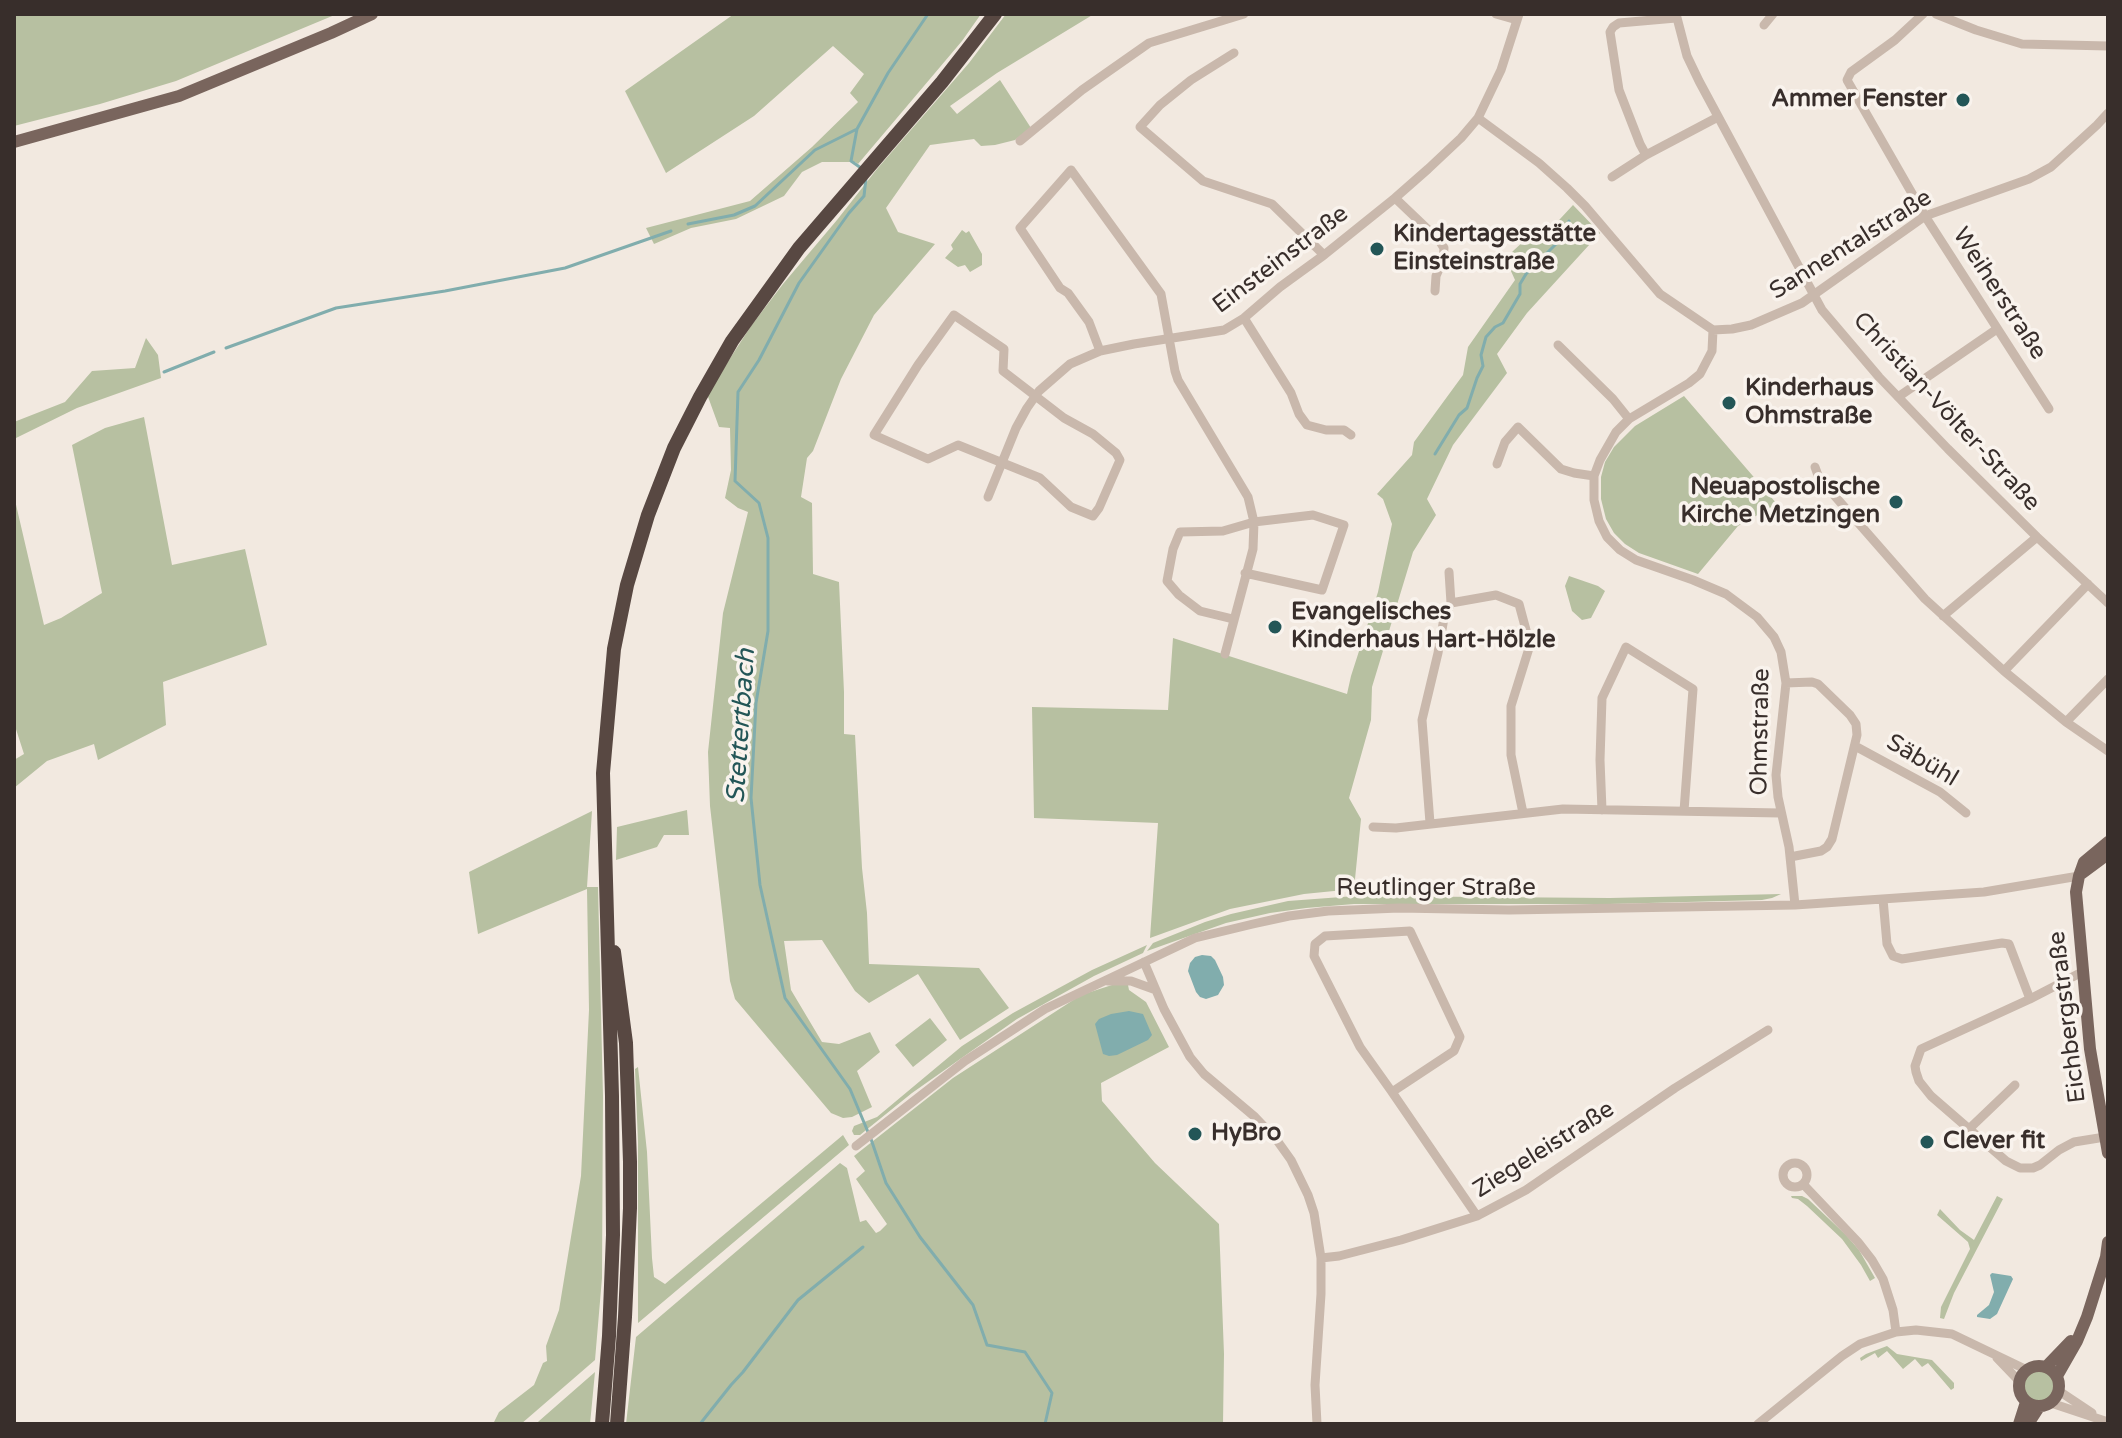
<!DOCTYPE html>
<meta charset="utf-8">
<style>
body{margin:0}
#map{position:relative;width:2122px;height:1438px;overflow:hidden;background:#f2e9e0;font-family:"Varela Round",sans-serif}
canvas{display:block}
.frame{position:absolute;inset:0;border:16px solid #382e2b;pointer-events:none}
</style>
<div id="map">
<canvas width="2122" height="1438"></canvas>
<div class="frame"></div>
</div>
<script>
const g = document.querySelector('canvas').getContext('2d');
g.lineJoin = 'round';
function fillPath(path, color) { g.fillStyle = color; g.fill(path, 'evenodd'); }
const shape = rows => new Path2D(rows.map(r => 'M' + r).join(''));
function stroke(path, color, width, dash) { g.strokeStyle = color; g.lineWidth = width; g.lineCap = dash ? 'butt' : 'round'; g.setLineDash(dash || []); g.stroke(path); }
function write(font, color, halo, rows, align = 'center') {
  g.font = font + ' "Varela Round",sans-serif'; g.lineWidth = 7; g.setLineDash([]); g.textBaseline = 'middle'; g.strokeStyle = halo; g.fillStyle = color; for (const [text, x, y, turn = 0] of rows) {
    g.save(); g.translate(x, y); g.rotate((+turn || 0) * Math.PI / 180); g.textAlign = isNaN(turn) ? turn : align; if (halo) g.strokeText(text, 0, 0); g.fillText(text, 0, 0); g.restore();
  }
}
const green = shape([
 [14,14,337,14,176,81,100,104,14,126],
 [734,14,981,14,962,41,858,164,855,162,822,162,802,172,784,196,736,219,691,228,654,244,646,228,750,201,812,147,858,102,850,93,864,74,833,46,754,116,666,173,625,91],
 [1006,14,1094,14,997,73,950,106,957,114,1000,80,1031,128,1015,140,995,145,981,146,974,139,930,145,886,208,898,232,935,244,874,315,841,379,813,451,807,458,801,497,812,503,813,574,839,582,844,692,844,734,855,735,862,868,867,913,869,964,979,968,1009,1008,960,1040,918,974,869,1003,855,991,822,940,784,941,791,990,822,1042,839,1044,870,1032,880,1052,857,1071,872,1107,852,1117,843,1118,831,1113,735,999,730,981,710,806,708,752,723,613,748,512,738,508,725,498,731,470,730,428,719,427,707,394,751,326,783,284,837,220,877,169,969,63],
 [1573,205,1600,233,1527,313,1497,354,1507,373,1453,445,1427,499,1436,515,1413,552,1372,687,1371,720,1349,798,1361,819,1354,889,1304,894,1230,909,1150,938,1158,823,1034,818,1032,707,1168,710,1173,638,1347,694,1351,676,1378,592,1392,524,1383,499,1377,494,1412,455,1414,442,1463,375,1468,347,1515,280,1506,260,1513,251,1539,227,1547,233],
 [962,230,966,233,969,231,982,254,982,265,970,272,965,265,958,267,945,258,953,249,951,245],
 [146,338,158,355,161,378,77,408,14,439,14,422,65,402,92,371,135,368],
 [1684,396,1777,504,1738,526,1698,574,1639,553,1625,544,1614,533,1606,519,1601,499,1601,477,1605,462,1614,447,1635,426],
 [144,417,172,565,245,549,267,645,163,682,166,725,98,760,94,744,47,761,14,788,14,760,24,754,14,723,14,496,44,625,61,618,102,593,72,445,105,428],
 [1569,576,1598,586,1605,591,1591,618,1582,620,1572,611,1565,586],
 [687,810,689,835,664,835,657,847,616,860,617,827],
 [592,811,587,887,598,887,603,1096,602,1278,595,1360,521,1424,493,1424,499,1412,534,1385,543,1363,547,1361,546,1346,559,1310,581,1176,589,1010,587,889,478,934,469,872],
 [1781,894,1772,898,1762,900,1610,904,1354,904,1306,908,1270,913,1226,923,1147,951,1153,943,1205,922,1231,914,1288,901,1355,896,1610,898],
 [1147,945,1143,953,1094,976,1017,1019,912,1093,860,1135,854,1135,852,1131,854,1126,877,1117,962,1046,1013,1013,1092,970],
 [1112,985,1128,985,1129,990,1146,1002,1169,1047,1101,1083,1102,1101,1155,1163,1219,1224,1224,1354,1223,1424,626,1424,636,1337,840,1163,847,1168,860,1222,866,1220,876,1233,880,1231,887,1224,856,1179,865,1171,854,1156,953,1078,1081,995],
 [930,1018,947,1040,913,1067,895,1045],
 [638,1067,647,1152,652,1258,654,1277,665,1284,843,1135,849,1145,638,1323,638,1142,635,1069],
 [1791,1196,1802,1196,1808,1199,1846,1235,1859,1250,1875,1278,1870,1281,1861,1265,1842,1239,1807,1206,1798,1199,1792,1198],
 [1997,1196,2003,1199,1954,1293,1944,1319,1940,1318,1941,1307,1970,1249,1968,1242,1937,1215,1940,1209,1960,1230,1974,1240],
 [1887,1346,1897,1354,1932,1360,1954,1383,1954,1388,1951,1390,1928,1363,1922,1367,1915,1359,1903,1369,1887,1351,1878,1358,1875,1353,1861,1361,1860,1358,1866,1354],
 '2024 1386a15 15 0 1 1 30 0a15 15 0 1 1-30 0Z',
 [595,1372,590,1424,536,1424,539,1421]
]);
const water = shape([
 [1202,955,1211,956,1215,960,1223,977,1224,985,1218,995,1206,999,1200,997,1196,992,1188,971,1190,963,1195,957],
 [1129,1011,1143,1014,1152,1035,1148,1040,1117,1055,1109,1056,1103,1054,1095,1024,1099,1019,1111,1014],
 [1992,1273,2011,1276,2013,1279,1997,1314,1990,1319,1977,1317,1977,1315,1989,1305,1994,1292,1990,1275]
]);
const stream = shape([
 [861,168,851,161,857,129,888,73,928,14],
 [866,178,864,196,849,213,799,283,759,360,738,392,735,481,759,503,768,538,768,631,756,703,751,798,760,885,785,998,850,1089,868,1132],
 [688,224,734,215,755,206,815,150,857,129],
 [226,348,336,308,445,291,565,268,671,231],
 [164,372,214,352],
 [1435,454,1459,415,1467,408,1477,378,1483,366,1481,355,1486,337,1495,327,1503,323,1520,294,1520,284,1526,274,1557,243,1569,221],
 [871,1139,886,1183,920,1237,973,1305,987,1345,1025,1352,1052,1393,1045,1424],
 [700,1424,731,1385,743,1372,798,1300,863,1247]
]);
const minor = shape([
 [1496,14,1517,20],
 [1676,14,1687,56,1699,81,1822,310,1879,377,1948,449,2037,537,2108,603],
 [1923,14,1895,40,1851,72,1847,80,1925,216,2049,409],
 [1936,14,1976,30,2022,44,2108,46],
 [1764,25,1773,14],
 [1234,53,1191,80,1160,105,1140,127,1203,181,1272,204,1324,255],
 [1478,118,1539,163,1567,188,1585,206,1660,294,1713,330,1732,329,1751,325,1802,303,1925,216,2029,179,2051,167,2097,125,2108,113],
 [1020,141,1082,90,1149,43,1244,14],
 [1646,155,1640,144,1619,90,1610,32,1613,27,1619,23,1676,18],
 [1612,177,1646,155,1718,117],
 [1395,198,1439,240,1444,248,1443,260,1436,276,1435,291],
 [954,315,1004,349,1003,371,1064,418,1093,434,1116,453,1120,460,1099,508,1093,516,1071,507,1040,478,958,445,928,459,874,435,918,365,954,315],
 [1244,318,1291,393,1299,414,1307,425,1326,430,1344,430,1351,435],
 [1713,330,1712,351,1700,374,1689,383,1629,419,1616,432,1600,460,1594,476,1594,500,1599,521,1607,537,1620,550,1636,560,1693,580,1726,594,1757,617,1774,637,1781,652,1786,683,1776,775,1778,797,1789,847,1795,905],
 [1558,345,1613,399,1629,419],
 [1100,351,1089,322,1068,293,1060,288,1020,228,1071,170,1161,294,1175,371,1178,380,1248,497,1254,522,1253,549,1225,654],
 [1898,397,1997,329],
 [1497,464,1505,442,1518,427,1561,469,1574,473,1594,476],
 [1815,467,1819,478,1925,599,2004,671,2066,722,2108,751],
 [988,497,1016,428,1027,408,1039,391,1070,364,1100,351,1134,344,1224,330,1244,318,1280,287,1324,255,1395,198,1428,169,1461,138,1478,118,1501,70,1519,14],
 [1449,572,1451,603],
 [1943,616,2037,537],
 [1233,619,1200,611,1179,595,1167,581,1173,549,1180,532,1223,531,1254,522,1313,515,1344,525,1322,590,1245,573],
 [2004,671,2088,584],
 [1786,683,1812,682,1818,684,1850,715,1856,724,1857,735,1832,839,1827,847,1821,851,1790,857],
 [2066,722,2108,679],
 [1855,746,1940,792,1966,813],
 [1602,810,1600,760,1602,698,1626,647,1693,689,1684,811],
 [1430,823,1422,720,1438,653,1444,618,1451,603,1496,595,1519,604,1530,645,1511,706,1511,755,1523,813],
 [1373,827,1396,828,1563,809,1780,813],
 [1883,899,1887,944,1893,956,1902,959,2002,943,2009,944,2030,999],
 [1144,962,1164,1009,1190,1057,1204,1074,1255,1117,1276,1139,1291,1160,1308,1195,1314,1213,1321,1258,1321,1294,1315,1385,1317,1424],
 [2084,971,2030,999,1921,1049,1915,1066,1916,1072,1919,1081,1931,1096,2006,1161,2020,1168,2033,1168,2040,1165,2059,1150,2074,1142,2105,1137],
 [1108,981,1131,981,1156,990],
 [1392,1092,1360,1047,1314,956,1315,944,1325,936,1410,931,1460,1037,1454,1051,1392,1092,1477,1216],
 [1969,1129,2015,1085],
 [856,1146,965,1061,1045,1009,1195,938,1253,924,1289,916,1328,911,1399,908,1509,910,1795,905,1984,892,2079,876],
 '1783 1175a12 12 0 1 1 24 0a12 12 0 1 1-24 0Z',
 [1803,1184,1858,1242,1872,1260,1883,1279,1893,1310,1896,1332],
 [1321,1258,1339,1256,1401,1240,1477,1216,1526,1190,1675,1088,1768,1030],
 [1997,1358,2020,1382],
 [2059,1391,2092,1413],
 [2051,1403,2108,1422],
 [1758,1424,1842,1356,1860,1344,1896,1332,1916,1330,1952,1334,2027,1370]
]);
const major = shape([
 [14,142,179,96,331,33,372,14],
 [2108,842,2084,862,2079,876,2076,892,2090,1049,2108,1153],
 [2081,874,2108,854],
 '2019 1386a20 20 0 1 1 40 0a20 20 0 1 1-40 0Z',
 [2046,1367,2071,1341],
 [2057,1376,2077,1341,2087,1317,2106,1257,2108,1242],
 [2019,1424,2026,1402],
 [2028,1424,2039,1407]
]);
const highway = shape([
 [614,952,626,1043,630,1162,630,1208,625,1317,617,1424],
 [602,1424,609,1336,613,1235,612,1096,603,773,614,649,627,585,648,515,674,448,700,397,732,341,799,248,942,82,995,14]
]);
const markers = [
 [1963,100,8,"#235657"],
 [1377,249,8,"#235657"],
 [1729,403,8,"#235657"],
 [1896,502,8,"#235657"],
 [1275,627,8,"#235657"],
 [1195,1134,8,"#235657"],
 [1927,1142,8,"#235657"]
];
const poiNames = [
 ["Ammer Fenster",1947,100,"right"],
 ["Kindertagesstätte",1393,235],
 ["Einsteinstraße",1393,263],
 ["Kinderhaus",1745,389],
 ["Ohmstraße",1745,417],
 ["Neuapostolische",1880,488,"right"],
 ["Kirche Metzingen",1880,516,"right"],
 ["Evangelisches",1291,613],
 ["Kinderhaus Hart-Hölzle",1291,641],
 ["HyBro",1211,1134],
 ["Clever fit",1943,1142]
];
const streetNames = [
 ["Sannentalstraße",1851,245,-32],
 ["Einsteinstraße",1281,260,-37],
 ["Weiherstraße",1999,294,57],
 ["Christian-Völter-Straße",1946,412,47],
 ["Ohmstraße",1761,732,-89],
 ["Säbühl",1922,761,31],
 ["Reutlinger Straße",1436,889],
 ["Eichbergstraße",2068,1017,-97],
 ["Ziegeleistraße",1544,1150,-32]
];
const waterNames = [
 ["Stettertbach",742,726,-86]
];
fillPath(green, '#b7c0a1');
fillPath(water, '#81adad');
stroke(stream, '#81adad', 3);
stroke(minor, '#c9b8ac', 9);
stroke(major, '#79655d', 12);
stroke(highway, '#584842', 14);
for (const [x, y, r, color] of markers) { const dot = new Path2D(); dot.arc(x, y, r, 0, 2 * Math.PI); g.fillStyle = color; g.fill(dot); stroke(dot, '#f9f3ed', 3); }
write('bold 24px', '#382e2b', '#f9f3ed', poiNames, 'left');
write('24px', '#382e2b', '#f9f3ed', streetNames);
write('italic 26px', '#235657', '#f9f3ed', waterNames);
</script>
